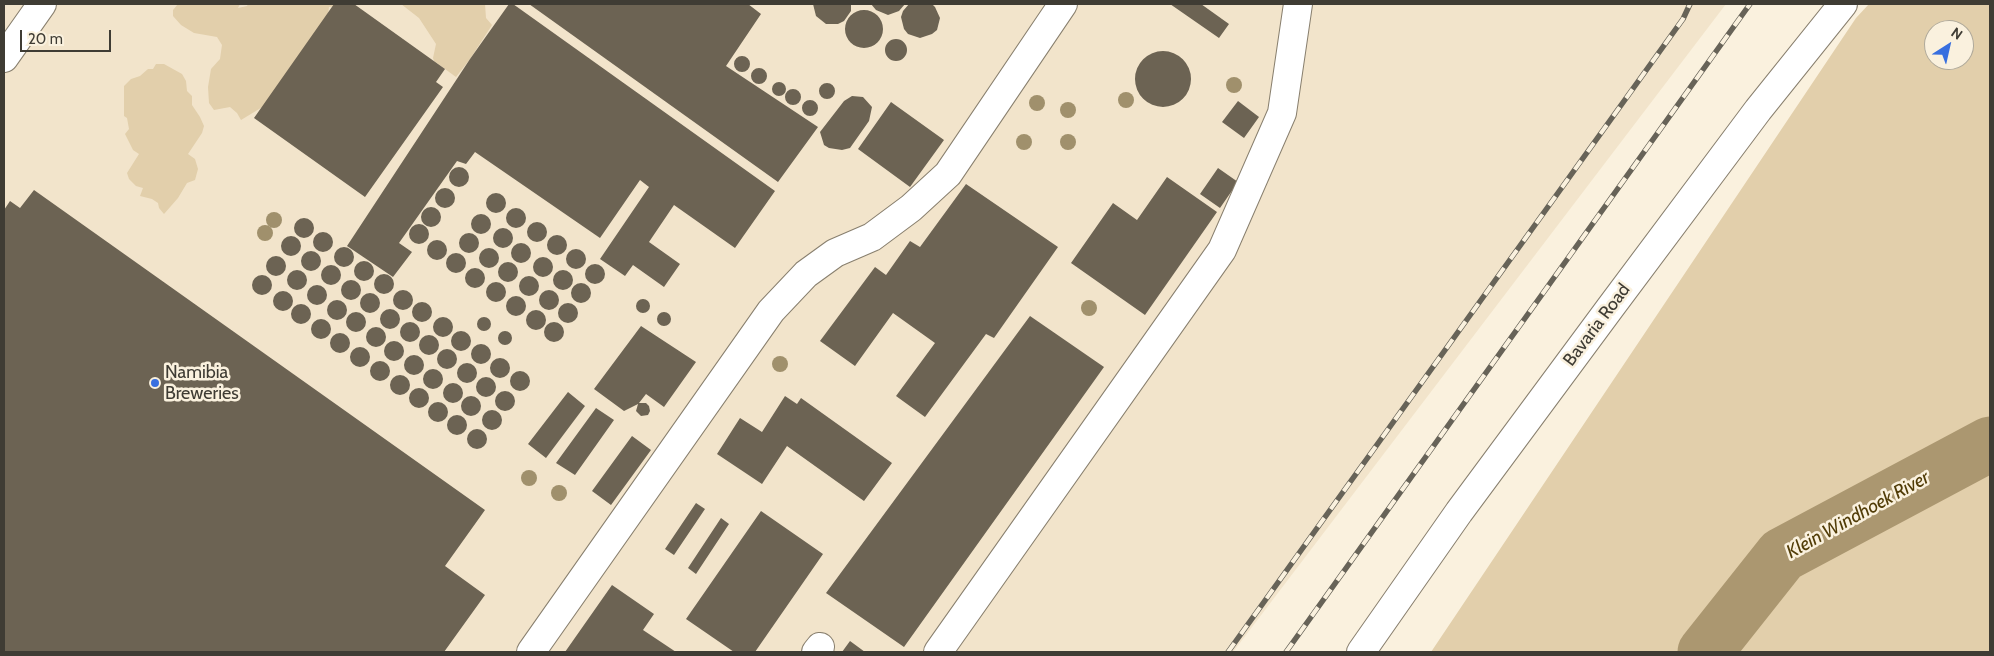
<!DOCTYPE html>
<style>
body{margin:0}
#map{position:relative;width:1994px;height:656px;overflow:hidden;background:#faf1de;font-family:Cabin,sans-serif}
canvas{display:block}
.frame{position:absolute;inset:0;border:5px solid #3f3c34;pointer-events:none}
.north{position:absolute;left:1924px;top:20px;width:50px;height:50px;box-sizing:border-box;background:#faf1de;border:1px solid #afa99a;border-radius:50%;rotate:35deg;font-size:14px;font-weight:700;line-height:20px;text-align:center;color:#3f3c34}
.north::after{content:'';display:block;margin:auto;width:18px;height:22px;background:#386fdf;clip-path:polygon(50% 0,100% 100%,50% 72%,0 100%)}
.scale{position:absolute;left:20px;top:30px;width:91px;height:22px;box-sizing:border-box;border:2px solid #3f3c34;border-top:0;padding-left:6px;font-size:15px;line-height:18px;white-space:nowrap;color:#3f3c34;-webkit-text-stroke:4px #faf1de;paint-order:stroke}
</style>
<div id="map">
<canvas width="1994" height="656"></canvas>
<div class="frame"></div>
<div class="north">N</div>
<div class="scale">20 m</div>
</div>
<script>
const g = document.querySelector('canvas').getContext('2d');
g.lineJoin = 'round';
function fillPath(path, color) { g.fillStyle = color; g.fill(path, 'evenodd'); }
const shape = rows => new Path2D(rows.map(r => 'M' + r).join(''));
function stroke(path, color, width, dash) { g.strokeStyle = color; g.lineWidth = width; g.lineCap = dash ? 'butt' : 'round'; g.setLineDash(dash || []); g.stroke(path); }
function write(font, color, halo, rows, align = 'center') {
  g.font = font + ' Cabin,sans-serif'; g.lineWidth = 5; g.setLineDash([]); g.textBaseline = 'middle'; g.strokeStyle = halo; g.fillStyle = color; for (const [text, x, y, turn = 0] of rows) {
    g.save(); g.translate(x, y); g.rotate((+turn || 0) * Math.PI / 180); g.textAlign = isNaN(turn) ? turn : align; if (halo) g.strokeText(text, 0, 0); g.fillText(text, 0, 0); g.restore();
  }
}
const built = shape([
 [4,4,1726,4,1233,652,4,652]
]);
const green = shape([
 [178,4,240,4,238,8,247,6,248,4,337,4,337,6,329,7,328,15,269,103,241,120,237,113,230,107,214,110,209,103,208,87,211,69,220,59,222,45,217,37,194,33,181,25,173,16,173,10],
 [401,4,485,4,486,18,492,25,470,59,456,77,434,61,433,58,436,44,419,18],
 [1869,4,1990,4,1990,652,1431,652,1856,18],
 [1934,30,1964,30,1964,60,1934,60],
 [156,64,164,64,182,74,186,81,187,91,192,96,192,105,200,117,204,126,202,133,188,154,195,159,198,169,195,180,187,183,178,198,164,214,159,208,158,203,152,199,140,196,143,188,136,186,129,179,127,173,139,154,133,150,125,134,129,129,127,118,124,116,124,86,131,79,140,76,148,69,153,69]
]);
const river = shape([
 [1705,652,1782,555,1990,444]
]);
const building = shape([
 [334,4,354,4,445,69,436,82,443,87,365,197,254,118],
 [509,4,513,4,775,191,735,248,674,205,649,242,680,264,664,287,633,265,625,276,600,259,649,187,640,180,600,238,475,152,466,164,457,161,399,243,412,252,393,277,347,246,470,59],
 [529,4,748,4,761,14,726,66,818,127,778,182],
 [813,4,851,4,851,11,844,21,838,24,826,24,816,16],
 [871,4,905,4,899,11,888,15,876,10],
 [909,4,932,4,935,7,940,18,937,30,932,34,920,38,908,34,904,29,901,17,903,11],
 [1170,4,1201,4,1229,24,1219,38],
 '845 29a19 19 0 1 1 38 0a19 19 0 1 1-38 0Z',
 '885 50a11 11 0 1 1 22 0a11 11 0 1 1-22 0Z',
 '1135 79a28 28 0 1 1 56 0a28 28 0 1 1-56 0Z',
 '734 64a8 8 0 1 1 16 0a8 8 0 1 1-16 0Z',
 '751 76a8 8 0 1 1 16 0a8 8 0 1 1-16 0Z',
 '772 89a7 7 0 1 1 14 0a7 7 0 1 1-14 0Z',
 '819 91a8 8 0 1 1 16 0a8 8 0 1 1-16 0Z',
 '785 97a8 8 0 1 1 16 0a8 8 0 1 1-16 0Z',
 [852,96,863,97,872,107,869,121,850,148,842,150,829,148,824,145,820,132,844,101],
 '802 108a8 8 0 1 1 16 0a8 8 0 1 1-16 0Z',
 [1238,101,1259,117,1244,138,1222,122],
 [891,102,944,140,910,187,858,149],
 '449 177a10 10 0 1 1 20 0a10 10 0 1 1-20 0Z',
 [1218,168,1238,182,1220,208,1200,194],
 [1167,177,1217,212,1145,315,1071,263,1113,203,1137,220],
 [966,184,1058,247,994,338,986,334,925,417,896,396,935,343,893,313,855,366,820,341,875,267,886,275,910,241,920,247],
 '435 198a10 10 0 1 1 20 0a10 10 0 1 1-20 0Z',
 [34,190,485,510,445,566,485,595,444,652,4,652,4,210,10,201,20,208],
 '486 203a10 10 0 1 1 20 0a10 10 0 1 1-20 0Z',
 '421 217a10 10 0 1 1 20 0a10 10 0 1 1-20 0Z',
 '506 218a10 10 0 1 1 20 0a10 10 0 1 1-20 0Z',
 '471 224a10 10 0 1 1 20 0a10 10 0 1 1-20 0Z',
 '294 228a10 10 0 1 1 20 0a10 10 0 1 1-20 0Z',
 '527 232a10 10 0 1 1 20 0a10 10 0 1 1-20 0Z',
 '409 234a10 10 0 1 1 20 0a10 10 0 1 1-20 0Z',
 '493 238a10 10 0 1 1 20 0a10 10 0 1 1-20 0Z',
 '313 242a10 10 0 1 1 20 0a10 10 0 1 1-20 0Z',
 '459 243a10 10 0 1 1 20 0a10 10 0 1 1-20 0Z',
 '547 245a10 10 0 1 1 20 0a10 10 0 1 1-20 0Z',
 '281 246a10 10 0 1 1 20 0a10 10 0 1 1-20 0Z',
 '427 250a10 10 0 1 1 20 0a10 10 0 1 1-20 0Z',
 '511 253a10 10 0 1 1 20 0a10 10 0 1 1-20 0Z',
 '334 257a10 10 0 1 1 20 0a10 10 0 1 1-20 0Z',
 '479 258a10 10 0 1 1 20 0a10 10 0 1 1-20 0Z',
 '566 259a10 10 0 1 1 20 0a10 10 0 1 1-20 0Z',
 '301 261a10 10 0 1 1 20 0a10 10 0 1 1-20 0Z',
 '446 263a10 10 0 1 1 20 0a10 10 0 1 1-20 0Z',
 '266 266a10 10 0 1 1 20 0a10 10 0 1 1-20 0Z',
 '533 267a10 10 0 1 1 20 0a10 10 0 1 1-20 0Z',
 '354 271a10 10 0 1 1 20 0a10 10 0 1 1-20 0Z',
 '498 272a10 10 0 1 1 20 0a10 10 0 1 1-20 0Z',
 '585 274a10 10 0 1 1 20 0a10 10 0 1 1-20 0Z',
 '321 275a10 10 0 1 1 20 0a10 10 0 1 1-20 0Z',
 '465 278a10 10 0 1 1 20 0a10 10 0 1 1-20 0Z',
 '553 280a10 10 0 1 1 20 0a10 10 0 1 1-20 0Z',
 '287 280a10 10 0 1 1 20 0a10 10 0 1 1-20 0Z',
 '374 284a10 10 0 1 1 20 0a10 10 0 1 1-20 0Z',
 '252 285a10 10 0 1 1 20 0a10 10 0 1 1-20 0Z',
 '519 286a10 10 0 1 1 20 0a10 10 0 1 1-20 0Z',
 '341 290a10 10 0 1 1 20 0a10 10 0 1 1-20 0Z',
 '486 292a10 10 0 1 1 20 0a10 10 0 1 1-20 0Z',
 '571 293a10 10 0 1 1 20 0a10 10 0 1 1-20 0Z',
 '307 295a10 10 0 1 1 20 0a10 10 0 1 1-20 0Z',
 '393 300a10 10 0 1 1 20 0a10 10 0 1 1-20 0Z',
 '539 300a10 10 0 1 1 20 0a10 10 0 1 1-20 0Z',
 '273 301a10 10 0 1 1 20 0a10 10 0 1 1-20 0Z',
 '360 303a10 10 0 1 1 20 0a10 10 0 1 1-20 0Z',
 '506 306a10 10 0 1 1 20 0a10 10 0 1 1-20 0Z',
 '636 306a7 7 0 1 1 14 0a7 7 0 1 1-14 0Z',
 '327 310a10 10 0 1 1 20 0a10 10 0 1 1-20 0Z',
 '412 312a10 10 0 1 1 20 0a10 10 0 1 1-20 0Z',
 '558 313a10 10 0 1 1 20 0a10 10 0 1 1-20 0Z',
 '291 314a10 10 0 1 1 20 0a10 10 0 1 1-20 0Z',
 '380 319a10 10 0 1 1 20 0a10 10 0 1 1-20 0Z',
 '526 320a10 10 0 1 1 20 0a10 10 0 1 1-20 0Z',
 '657 319a7 7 0 1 1 14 0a7 7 0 1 1-14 0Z',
 '346 322a10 10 0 1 1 20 0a10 10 0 1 1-20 0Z',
 [1030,316,1104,367,904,647,826,593],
 '477 324a7 7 0 1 1 14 0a7 7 0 1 1-14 0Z',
 '433 327a10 10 0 1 1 20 0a10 10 0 1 1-20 0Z',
 '311 329a10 10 0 1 1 20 0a10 10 0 1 1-20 0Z',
 '544 332a10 10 0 1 1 20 0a10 10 0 1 1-20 0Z',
 '400 332a10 10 0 1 1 20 0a10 10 0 1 1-20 0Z',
 [641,326,696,362,664,407,646,394,639,403,646,403,649,406,650,411,648,415,641,416,636,411,638,404,624,411,594,389],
 '366 337a10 10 0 1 1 20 0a10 10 0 1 1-20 0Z',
 '498 338a7 7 0 1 1 14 0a7 7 0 1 1-14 0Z',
 '451 341a10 10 0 1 1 20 0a10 10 0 1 1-20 0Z',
 '330 343a10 10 0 1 1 20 0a10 10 0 1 1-20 0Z',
 '419 345a10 10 0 1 1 20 0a10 10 0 1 1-20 0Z',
 '384 351a10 10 0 1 1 20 0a10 10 0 1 1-20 0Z',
 '471 354a10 10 0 1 1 20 0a10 10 0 1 1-20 0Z',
 '350 357a10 10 0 1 1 20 0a10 10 0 1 1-20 0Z',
 '437 359a10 10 0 1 1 20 0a10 10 0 1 1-20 0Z',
 '404 365a10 10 0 1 1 20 0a10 10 0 1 1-20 0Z',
 '490 368a10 10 0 1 1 20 0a10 10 0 1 1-20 0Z',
 '370 371a10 10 0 1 1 20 0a10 10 0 1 1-20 0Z',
 '457 373a10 10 0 1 1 20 0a10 10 0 1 1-20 0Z',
 '423 379a10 10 0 1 1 20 0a10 10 0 1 1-20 0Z',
 '510 381a10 10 0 1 1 20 0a10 10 0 1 1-20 0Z',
 '390 385a10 10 0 1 1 20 0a10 10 0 1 1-20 0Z',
 '476 387a10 10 0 1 1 20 0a10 10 0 1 1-20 0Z',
 '443 393a10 10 0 1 1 20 0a10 10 0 1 1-20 0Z',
 '409 398a10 10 0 1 1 20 0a10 10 0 1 1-20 0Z',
 '495 401a10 10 0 1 1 20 0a10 10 0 1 1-20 0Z',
 [568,392,585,406,546,458,528,444],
 [785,396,797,404,801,398,892,463,864,501,787,446,762,484,717,454,740,418,762,432],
 '461 406a10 10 0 1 1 20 0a10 10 0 1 1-20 0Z',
 '428 412a10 10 0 1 1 20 0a10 10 0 1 1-20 0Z',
 [596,408,614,420,575,475,556,463],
 '482 420a10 10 0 1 1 20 0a10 10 0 1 1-20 0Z',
 '447 425a10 10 0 1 1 20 0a10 10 0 1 1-20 0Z',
 '467 439a10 10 0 1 1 20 0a10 10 0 1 1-20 0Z',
 [632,436,651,450,611,505,592,491],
 [696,503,705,509,674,555,665,549],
 [761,511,823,554,755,652,734,652,686,619],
 [721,518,729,524,696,574,688,568],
 [612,585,654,614,643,630,676,652,565,652],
 [850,641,865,652,842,652]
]);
const minor = shape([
 [4,58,42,4],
 [531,652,771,311,806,274,835,253,872,237,911,208,948,174,1063,4],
 [816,652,820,647],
 [938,652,1222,250,1282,113,1298,4],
 [1361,652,1459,512,1610,308,1758,110,1843,4]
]);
const rail = shape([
 [1228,652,1683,19,1690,4],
 [1286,652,1750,4]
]);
const trees = [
 [1234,85],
 [1126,100],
 [1037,103],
 [1068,110],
 [1024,142],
 [1068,142],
 [274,220],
 [265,233],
 [1089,308],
 [780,364],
 [529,478],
 [559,493]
];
const markers = [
 [155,383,5,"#386fdf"]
];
const streetNames = [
 ["Bavaria Road",1597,325,-53]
];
const poiNames = [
 ["Namibia",165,373],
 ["Breweries",165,394]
];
const waterNames = [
 ["Klein Windhoek River",1858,515,-29]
];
fillPath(built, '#f2e4cb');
fillPath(green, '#e2cfab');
stroke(river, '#ab9770', 55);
fillPath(building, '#6c6353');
stroke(minor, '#887f6e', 30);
stroke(minor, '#fff', 28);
stroke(rail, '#676358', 5.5);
stroke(rail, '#faf1de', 4, [11]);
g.fillStyle = '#a0906c';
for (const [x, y] of trees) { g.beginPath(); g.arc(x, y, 8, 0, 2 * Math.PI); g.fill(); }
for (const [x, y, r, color] of markers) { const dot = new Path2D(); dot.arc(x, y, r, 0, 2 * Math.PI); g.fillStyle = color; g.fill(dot); stroke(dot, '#faf1de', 2); }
write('18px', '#3f3c34', '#faf1de', streetNames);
write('18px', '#3f3c34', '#faf1de', poiNames, 'left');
write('italic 19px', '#513c07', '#faf1de', waterNames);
</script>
